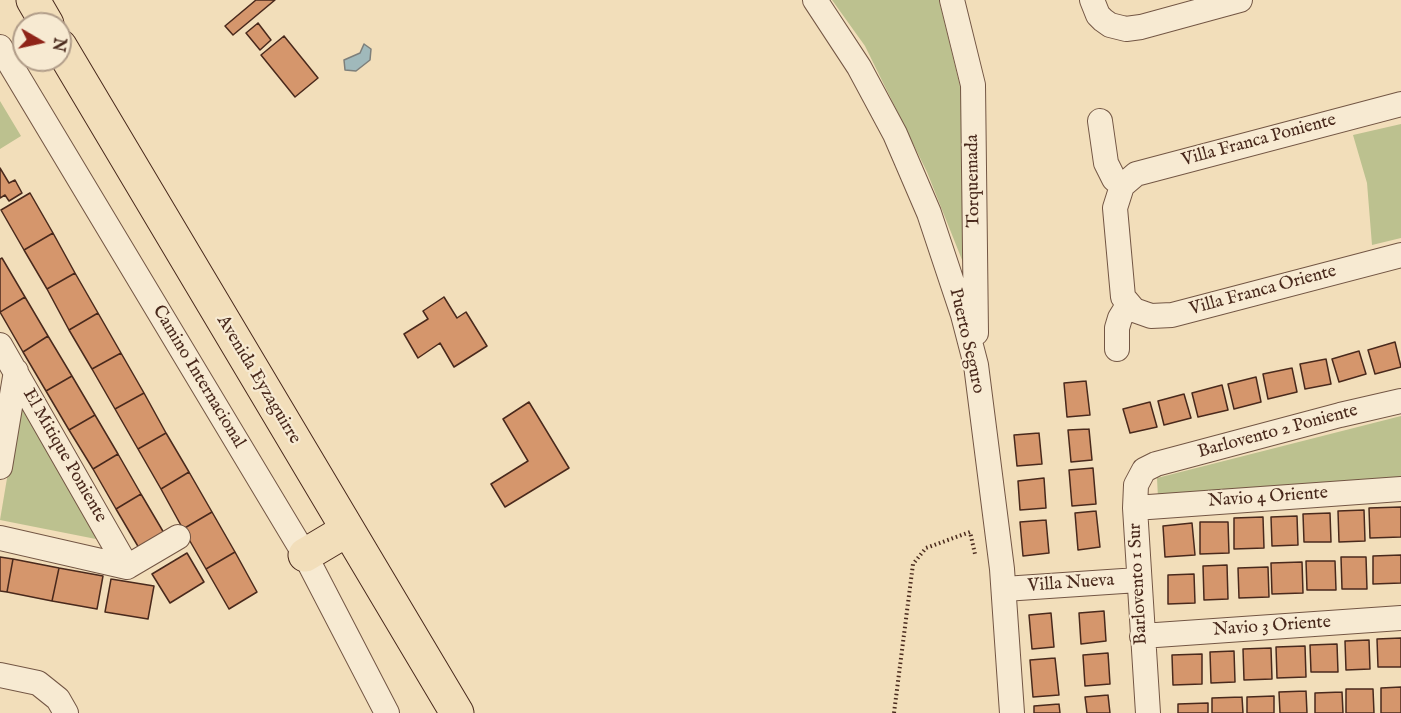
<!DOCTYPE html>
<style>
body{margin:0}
#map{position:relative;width:1401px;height:713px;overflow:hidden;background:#f2deba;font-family:"IM FELL English",serif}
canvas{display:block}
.north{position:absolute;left:12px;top:12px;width:60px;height:60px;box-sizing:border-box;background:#f7ead2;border:2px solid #b19d89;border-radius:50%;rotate:99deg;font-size:16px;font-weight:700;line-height:24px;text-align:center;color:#49291c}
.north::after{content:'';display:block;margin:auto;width:21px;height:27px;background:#8f2418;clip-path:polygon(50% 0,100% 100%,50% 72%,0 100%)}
</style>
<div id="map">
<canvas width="1401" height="713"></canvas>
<div class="north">N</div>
</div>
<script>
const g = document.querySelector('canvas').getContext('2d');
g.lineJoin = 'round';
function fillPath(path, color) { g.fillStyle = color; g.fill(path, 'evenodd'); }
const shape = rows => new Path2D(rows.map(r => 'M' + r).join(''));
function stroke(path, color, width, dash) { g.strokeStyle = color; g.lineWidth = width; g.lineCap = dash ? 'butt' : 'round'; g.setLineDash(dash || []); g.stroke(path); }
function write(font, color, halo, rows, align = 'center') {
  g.font = font + ' "IM FELL English",serif'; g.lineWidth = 4.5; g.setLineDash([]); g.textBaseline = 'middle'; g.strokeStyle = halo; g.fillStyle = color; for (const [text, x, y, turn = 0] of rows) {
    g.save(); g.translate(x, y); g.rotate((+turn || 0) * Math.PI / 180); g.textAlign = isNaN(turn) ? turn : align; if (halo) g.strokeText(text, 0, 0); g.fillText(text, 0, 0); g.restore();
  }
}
const green = shape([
 [832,0,939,0,961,90,976,295,927,172,865,46],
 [0,101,21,136,0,149],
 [1401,124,1401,238,1372,245,1367,183,1353,135],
 [21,395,106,541,0,520],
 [1401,416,1401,478,1158,498,1157,478]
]);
const water = shape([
 [364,44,371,49,370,60,356,71,345,70,344,60,360,53,364,44]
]);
const building = shape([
 [256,0,275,0,233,35,225,26,256,0],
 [258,23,271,40,260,50,246,33,258,23],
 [284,36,318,78,295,97,261,55,284,36],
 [0,168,9,183,15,180,22,193,9,201,5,195,0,198,0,168],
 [30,193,53,233,24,250,1,210,30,193],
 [53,233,75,273,47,289,24,250,53,233],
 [2,258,25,297,0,312,0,259,2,258],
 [75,273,98,313,69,330,47,289,75,273],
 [25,297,48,336,23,352,0,312,25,297],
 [444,297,457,318,466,312,487,346,454,367,440,343,418,358,404,334,428,319,423,311,444,297],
 [98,313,121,353,92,369,69,330,98,313],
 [48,336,72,376,46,391,23,352,48,336],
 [1395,342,1401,367,1375,374,1368,350,1395,342],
 [1359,351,1366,374,1339,382,1332,359,1359,351],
 [121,353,144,393,115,409,92,369,121,353],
 [1326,359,1331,384,1305,389,1300,364,1326,359],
 [1292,368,1297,392,1268,399,1263,374,1292,368],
 [72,376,95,415,69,430,46,391,72,376],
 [1256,377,1261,402,1234,409,1228,384,1256,377],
 [1086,381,1090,415,1067,417,1064,383,1086,381],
 [1222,385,1228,410,1198,417,1192,393,1222,385],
 [144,393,166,433,138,449,115,409,144,393],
 [1184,394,1191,418,1164,425,1158,401,1184,394],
 [529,402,569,468,505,507,491,484,528,461,503,419,529,402],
 [1150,402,1157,427,1130,433,1123,409,1150,402],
 [95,415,118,454,93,469,69,430,95,415],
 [1089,429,1092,460,1071,462,1068,430,1089,429],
 [166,433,189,472,161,489,138,449,166,433],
 [1039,433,1042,464,1017,466,1014,435,1039,433],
 [118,454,141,494,116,509,93,469,118,454],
 [1093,468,1096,504,1072,506,1069,470,1093,468],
 [189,472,212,512,183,529,161,489,189,472],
 [1044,478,1046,508,1020,510,1018,481,1044,478],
 [141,494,164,533,139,548,116,509,141,494],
 [1401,507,1401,537,1370,538,1369,508,1401,507],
 [1364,510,1365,541,1339,542,1338,511,1364,510],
 [1096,511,1100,547,1078,550,1075,513,1096,511],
 [212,512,235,552,206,569,183,529,212,512],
 [1330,513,1331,542,1304,542,1303,514,1330,513],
 [1297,516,1298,545,1272,546,1271,517,1297,516],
 [1263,517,1264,548,1234,549,1234,518,1263,517],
 [1046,520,1049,553,1023,556,1020,522,1046,520],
 [1200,522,1228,522,1229,553,1200,554,1200,522],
 [1192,523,1195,555,1165,557,1163,526,1192,523],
 [235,552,257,592,229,609,206,569,235,552],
 [187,553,204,582,170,603,152,574,187,553],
 [1401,555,1401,583,1373,584,1373,556,1401,555],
 [0,557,13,559,7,592,0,591,0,557],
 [1341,557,1366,557,1367,589,1342,589,1341,557],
 [13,559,59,568,52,601,7,592,13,559],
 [1306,561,1335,561,1336,590,1307,590,1306,561],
 [1302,562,1303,593,1272,594,1271,563,1302,562],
 [1227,565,1228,599,1204,600,1203,566,1227,565],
 [1268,567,1269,597,1239,598,1238,568,1268,567],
 [59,568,103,576,97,609,52,601,59,568],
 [1194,574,1195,603,1168,604,1168,575,1194,574],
 [111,579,154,586,148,619,105,612,111,579],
 [1104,611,1106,641,1081,644,1079,613,1104,611],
 [1051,613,1054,647,1032,649,1029,615,1051,613],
 [1401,638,1401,667,1378,667,1377,639,1401,638],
 [1369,640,1370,669,1346,670,1345,641,1369,640],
 [1337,644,1338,672,1311,672,1310,645,1337,644],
 [1305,646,1306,677,1277,678,1276,647,1305,646],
 [1271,648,1272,679,1244,680,1243,649,1271,648],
 [1234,651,1235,682,1211,683,1210,652,1234,651],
 [1108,653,1110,684,1085,686,1083,655,1108,653],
 [1202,654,1202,684,1173,685,1172,655,1202,654],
 [1055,658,1059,695,1033,697,1030,660,1055,658],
 [1401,687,1401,713,1381,713,1381,688,1401,687],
 [1346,689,1373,689,1374,713,1346,713,1346,689],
 [1306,691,1307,713,1280,713,1279,692,1306,691],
 [1342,692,1343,713,1315,713,1315,693,1342,692],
 [1108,695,1110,713,1087,713,1085,697,1108,695],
 [1274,696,1274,713,1247,713,1247,697,1274,696],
 [1242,697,1243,713,1212,713,1212,698,1242,697],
 [1208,703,1208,713,1178,713,1178,704,1208,703],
 [1059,704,1060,713,1034,713,1034,706,1059,704]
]);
const path = shape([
 [894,713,913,564,926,548,970,532,975,554]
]);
const street = shape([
 [815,0,859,67,895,134,929,213,963,315,976,365,1002,569,1012,713],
 [952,0,973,85,976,333],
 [1092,0,1098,15,1103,20,1110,25,1126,29,1141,27,1240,0],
 [0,47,305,555,387,713],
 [1401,104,1136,174,1122,186,1115,208,1123,297,1134,310,1151,316,1172,315,1401,255],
 [1100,121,1106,163,1114,179,1122,186],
 [0,345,127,567],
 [1117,349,1117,328,1120,318,1128,305],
 [0,467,16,371],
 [1135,508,1401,489],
 [0,538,127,567],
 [127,567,178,537],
 [1004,589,1138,580],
 [1142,636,1401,618],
 [0,675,38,683,58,699,66,713],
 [1148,713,1135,508,1136,485,1144,470,1156,464,1340,415,1401,401]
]);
const primary = shape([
 [33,0,47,24],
 [60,46,457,713],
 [305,555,347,530]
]);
const streetNames = [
 ["Villa Franca Poniente",1259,141,-15],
 ["Torquemada",974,181,-91],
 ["Villa Franca Oriente",1263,291,-15],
 ["Puerto Seguro",966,341,77],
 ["Camino Internacional",198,377,59],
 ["Avenida Eyzaguirre",258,380,59],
 ["Barlovento 2 Poniente",1278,432,-15],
 ["El Mitique Poniente",64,456,60],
 ["Navio 4 Oriente",1268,498,-4],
 ["Villa Nueva",1071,584,-4],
 ["Barlovento 1 Sur",1139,584,-93],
 ["Navio 3 Oriente",1272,627,-4]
];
fillPath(green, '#bcc18f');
fillPath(water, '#a0b9bb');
stroke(water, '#7d7f7b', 1.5);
fillPath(building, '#d5966c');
stroke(building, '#49291c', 1.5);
stroke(street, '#735644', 26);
stroke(primary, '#49291c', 35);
stroke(path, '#49291c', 4, [1.5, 3]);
stroke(street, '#f7ead2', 24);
stroke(primary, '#f2deba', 33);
write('18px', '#49291c', '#f7ead2', streetNames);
</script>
